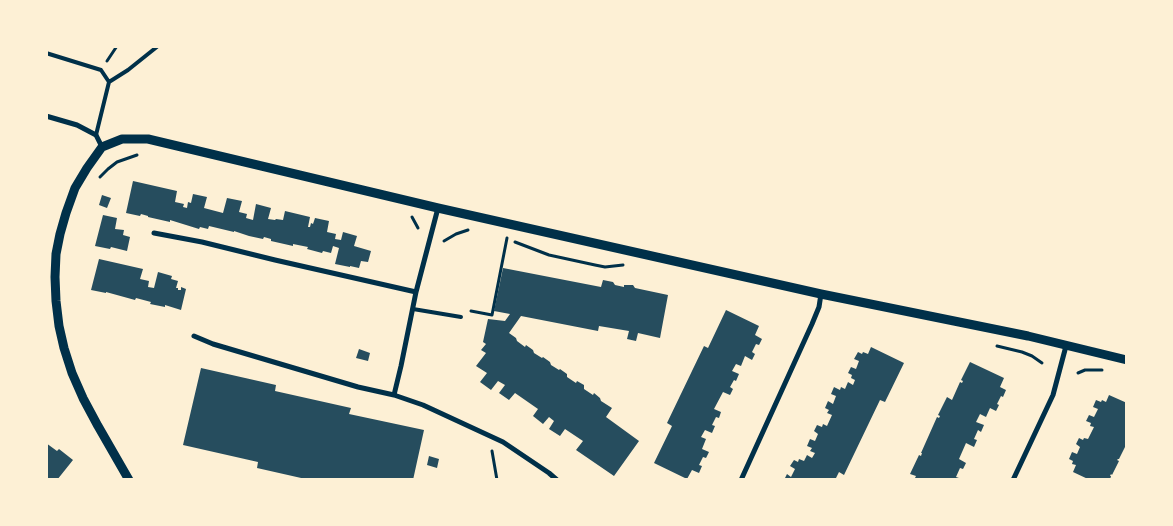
<!DOCTYPE html>
<style>
body{margin:0}
#map{position:relative;width:1173px;height:526px;overflow:hidden;background:#fdf0d5;font-family:"Fira Sans Condensed",sans-serif}
canvas{display:block}
.frame{position:absolute;inset:0;border:48px solid #fdf0d5;pointer-events:none}
</style>
<div id="map">
<canvas width="1173" height="526"></canvas>
<div class="frame"></div>
</div>
<script>
const g = document.querySelector('canvas').getContext('2d');
g.lineJoin = 'round';
function fillPath(path, color) { g.fillStyle = color; g.fill(path, 'evenodd'); }
const shape = rows => new Path2D(rows.map(r => 'M' + r).join(''));
function stroke(path, color, width, dash) { g.strokeStyle = color; g.lineWidth = width; g.lineCap = dash ? 'butt' : 'round'; g.setLineDash(dash || []); g.stroke(path); }
const building = shape([
 [133,181,177,191,175,202,184,204,183,207,187,208,188,202,191,203,193,194,207,197,204,208,223,213,227,198,242,201,239,212,247,214,246,218,253,220,256,204,271,208,268,219,275,220,276,219,283,220,285,211,310,217,308,227,310,227,311,223,313,224,315,218,329,221,327,232,336,234,335,239,341,240,343,232,357,236,354,246,371,251,368,262,361,261,359,268,350,266,350,267,335,264,339,248,333,246,331,253,323,251,322,253,307,249,308,247,293,244,293,246,271,241,271,239,264,237,263,239,249,236,234,231,234,232,209,226,208,229,200,227,199,229,170,220,170,222,148,217,148,216,141,214,140,216,126,213],
 [102,195,111,198,107,208,99,205],
 [103,215,117,218,115,229,124,230,123,235,130,237,127,251,111,247,110,249,95,246],
 [99,259,143,269,140,279,149,281,148,287,154,288,158,272,172,276,171,279,178,281,176,288,178,288,178,290,181,290,181,287,186,289,181,310,165,305,165,307,150,304,151,302,136,298,135,300,106,292,106,293,91,290],
 [503,268,601,287,603,280,613,282,615,285,624,287,624,285,633,285,635,288,668,295,660,338,638,333,636,341,627,339,629,331,599,326,598,331,521,316,509,333,516,338,517,341,525,347,526,345,533,350,534,353,542,358,543,357,550,362,551,365,559,370,560,369,567,374,567,377,576,383,577,381,584,385,584,389,593,395,594,393,600,398,601,401,612,408,606,417,639,441,614,476,576,450,583,441,565,429,560,436,549,429,554,421,549,417,543,424,533,416,538,409,515,393,509,400,499,393,505,385,498,381,491,390,480,382,487,373,476,366,486,353,481,350,486,344,483,342,488,319,505,321,510,314,494,311],
 [726,310,759,326,755,335,762,339,759,345,756,344,752,352,755,354,752,360,745,356,741,366,736,364,732,371,739,374,736,381,734,380,730,387,733,389,730,395,723,392,714,409,721,412,719,418,716,417,712,425,715,426,712,433,705,430,701,437,706,439,702,449,709,452,706,458,703,457,699,465,702,466,699,473,692,470,687,479,654,463,672,426,667,423,704,346,708,348],
 [871,347,904,363,885,402,880,400,844,475,839,472,835,480,784,480,787,474,791,477,795,469,790,466,794,460,798,462,799,459,804,461,807,455,812,458,815,453,810,451,812,448,807,446,810,439,815,441,818,434,814,431,817,425,822,427,823,424,827,426,832,415,827,413,829,410,825,408,828,401,833,404,836,396,831,394,834,387,840,390,841,387,845,389,848,382,853,385,855,380,851,378,852,375,848,373,851,367,856,369,859,361,854,359,858,352,862,354,863,352,868,354],
 [359,349,370,353,368,361,356,358],
 [970,362,1004,378,1000,387,1006,390,1003,397,1001,396,997,404,999,405,996,411,990,408,986,417,980,414,976,422,984,425,981,432,978,430,974,439,977,440,974,447,966,443,959,459,966,463,963,469,960,468,956,477,959,478,958,480,914,480,916,476,910,474,919,455,921,456,922,453,921,453,937,417,939,418,940,416,938,415,947,397,952,400,960,382,962,383,963,381,961,380],
 [201,368,276,385,275,391,351,408,349,414,424,430,413,480,310,480,257,468,258,462,183,445],
 [1109,395,1127,403,1127,443,1119,459,1118,459,1117,460,1119,461,1112,475,1111,474,1110,476,1111,476,1110,480,1090,480,1073,472,1076,465,1072,464,1073,461,1069,459,1072,452,1077,454,1080,447,1076,444,1079,438,1083,440,1084,438,1088,439,1094,427,1090,426,1091,423,1086,421,1089,415,1094,417,1098,409,1093,407,1096,400,1101,402,1102,400,1106,402],
 [46,443,57,451,59,449,73,460,57,480,46,480],
 [429,456,439,459,437,468,427,465]
]);
const path = shape([
 [107,61,117,46],
 [100,177,108,169,117,162,137,155],
 [412,217,418,228],
 [444,241,456,234,468,230],
 [515,242,549,255,595,265,605,267,623,265],
 [471,311,492,315,507,238],
 [997,346,1022,352,1032,356,1042,363],
 [1078,373,1085,370,1102,370],
 [492,451,497,480]
]);
const service = shape([
 [46,53,101,70,109,82,96,135],
 [109,82,128,70,158,46],
 [413,309,461,317]
]);
const minor = shape([
 [46,116,77,125,96,135,102,147],
 [154,233,202,242,275,260,416,292,401,366,394,395,358,387,213,344,194,336],
 [416,292,438,208],
 [394,395,423,405,503,442,549,473,557,480],
 [741,480,812,324,819,307,821,294],
 [1013,480,1053,395,1066,346]
]);
const tertiary = shape([
 [129,480,98,426,83,398,72,373,64,348,59,326,56,301,55,277,56,254,60,234,66,213,75,188,87,168,102,147,122,139,148,139,438,208,821,294,1028,336,1127,360]
]);
fillPath(building, '#264d5e');
stroke(path, '#003049', 3);
stroke(service, '#003049', 4);
stroke(minor, '#003049', 5);
stroke(tertiary, '#003049', 9);
</script>
